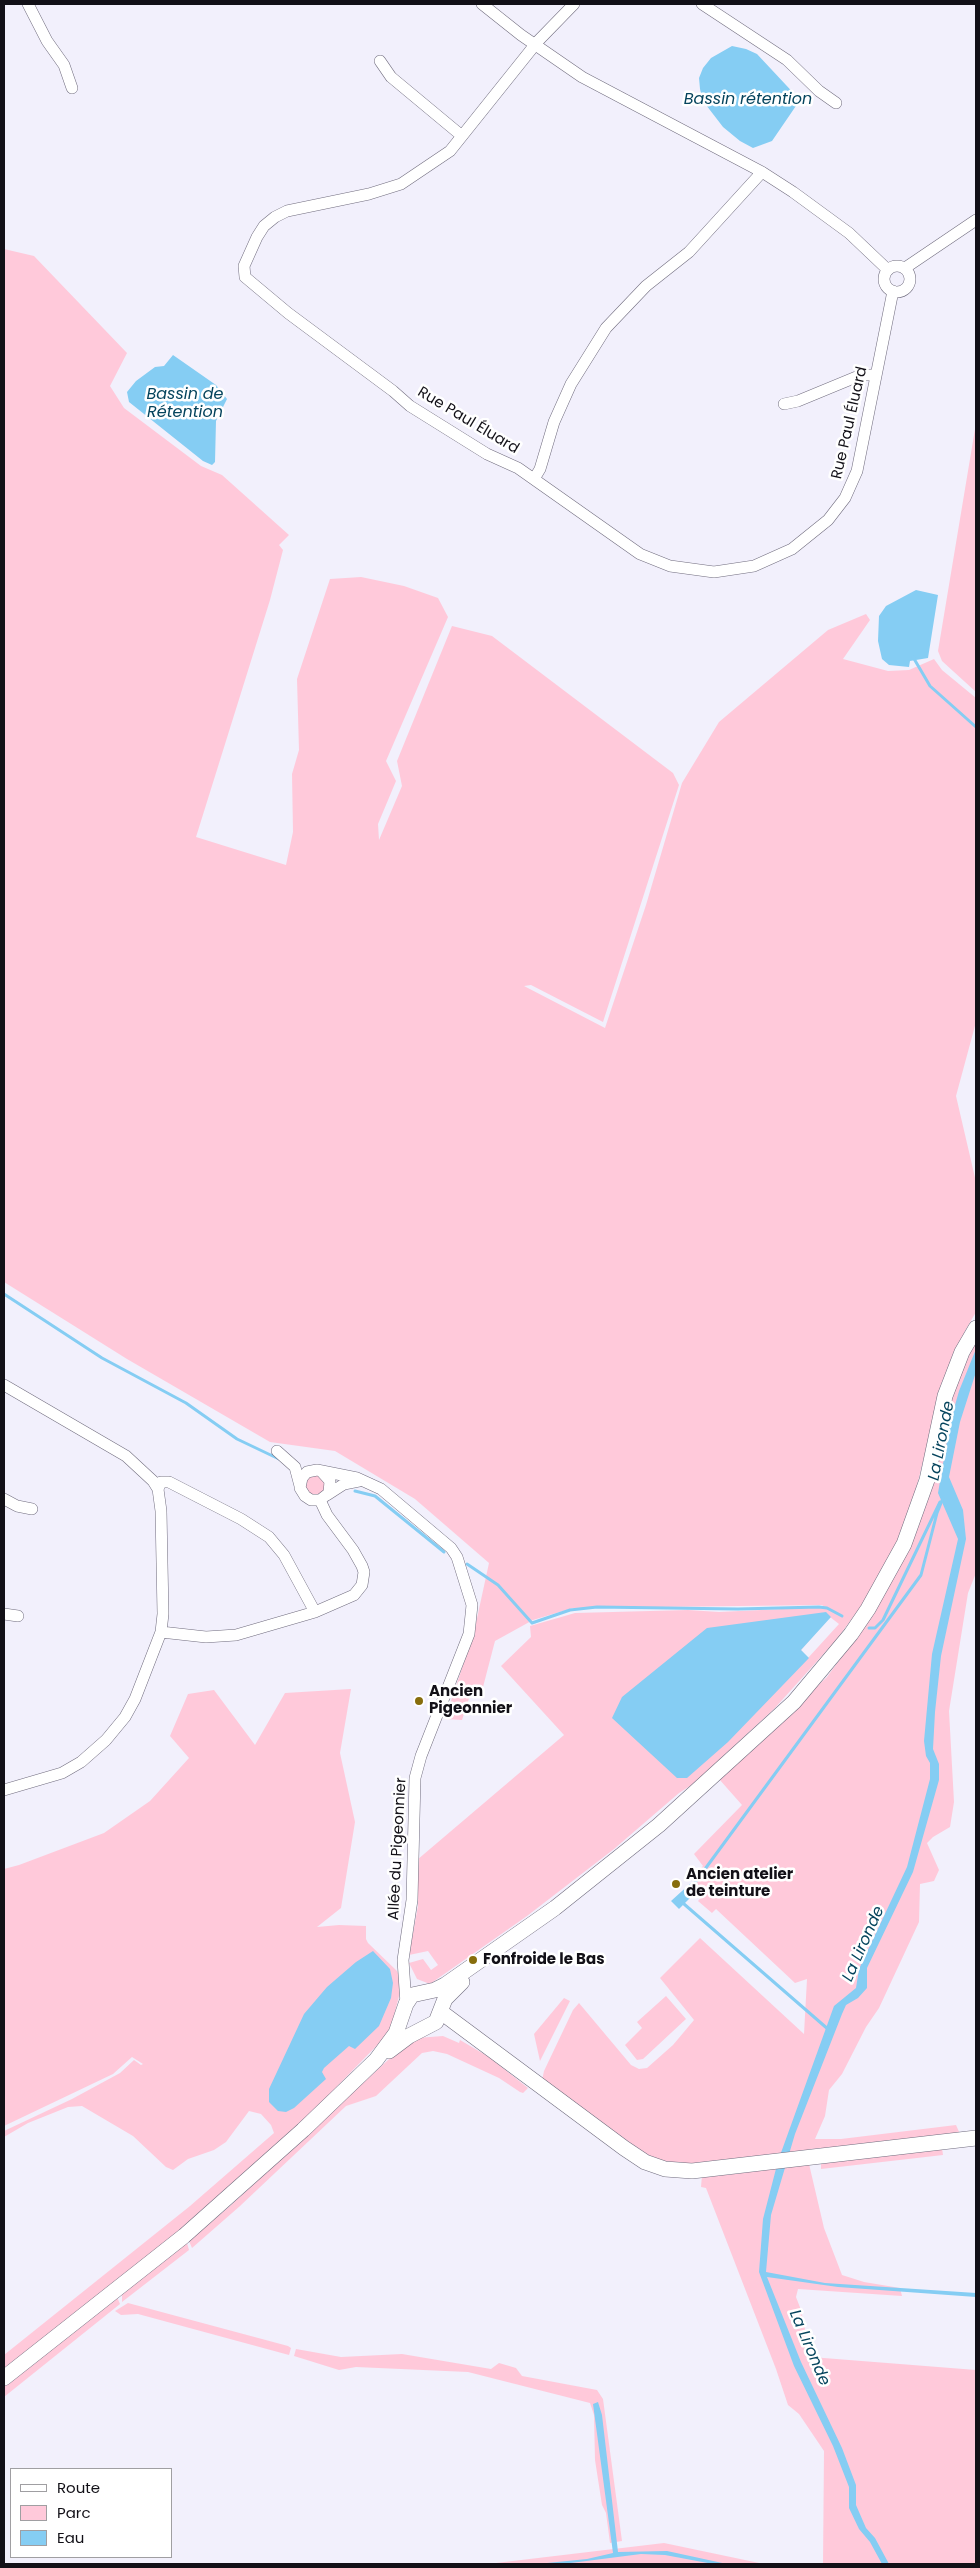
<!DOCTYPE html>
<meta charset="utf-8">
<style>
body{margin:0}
#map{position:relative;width:980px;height:2568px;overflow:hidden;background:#f2f0fc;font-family:Poppins,sans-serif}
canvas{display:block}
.frame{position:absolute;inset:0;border:5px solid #121017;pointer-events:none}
.legend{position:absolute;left:10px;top:2468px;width:162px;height:90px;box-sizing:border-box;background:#fff;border:1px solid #a09fa2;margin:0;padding:6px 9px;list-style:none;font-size:15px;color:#121017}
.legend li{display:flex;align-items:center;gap:10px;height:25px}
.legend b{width:25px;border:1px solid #a09fa2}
</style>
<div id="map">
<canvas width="980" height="2568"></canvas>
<div class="frame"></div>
<ul class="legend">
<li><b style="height:6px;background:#fff"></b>Route</li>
<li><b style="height:14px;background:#ffc9da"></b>Parc</li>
<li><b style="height:14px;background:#85cdf3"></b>Eau</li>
</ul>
</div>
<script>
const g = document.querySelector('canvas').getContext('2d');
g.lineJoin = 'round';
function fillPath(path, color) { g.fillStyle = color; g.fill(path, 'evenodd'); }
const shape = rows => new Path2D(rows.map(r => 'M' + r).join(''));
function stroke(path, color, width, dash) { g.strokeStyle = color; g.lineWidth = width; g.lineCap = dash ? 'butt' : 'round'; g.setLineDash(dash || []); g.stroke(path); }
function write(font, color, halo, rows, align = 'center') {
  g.font = font + ' Poppins,sans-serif'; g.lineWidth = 5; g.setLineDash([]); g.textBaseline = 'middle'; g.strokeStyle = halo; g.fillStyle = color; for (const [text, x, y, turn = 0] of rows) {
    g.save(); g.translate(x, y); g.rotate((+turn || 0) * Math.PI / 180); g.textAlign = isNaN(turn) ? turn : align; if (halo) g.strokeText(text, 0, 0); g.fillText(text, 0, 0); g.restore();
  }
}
const green = shape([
 [4,249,34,256,127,353,110,386,124,408,201,466,222,475,289,535,279,545,283,550,270,600,196,837,286,865,293,832,292,774,299,750,297,679,330,579,361,577,404,586,438,598,448,617,386,761,396,781,378,824,379,840,402,786,397,761,452,626,492,636,673,773,679,785,603,1022,531,985,524,986,605,1028,646,905,682,783,719,722,828,630,866,614,870,620,843,659,888,671,909,670,934,659,942,670,976,698,976,1022,956,1096,976,1182,976,1312,965,1331,943,1384,908,1520,895,1549,864,1602,837,1639,774,1709,693,1784,679,1793,614,1849,527,1916,430,1984,417,1979,409,1963,423,1959,431,1970,438,1965,428,1951,409,1955,418,1906,417,1860,564,1735,501,1666,531,1637,530,1626,575,1613,688,1610,719,1612,825,1607,822,1605,573,1608,533,1620,495,1641,483,1687,472,1689,462,1720,445,1719,474,1632,489,1563,415,1499,335,1451,270,1442,127,1359,4,1282],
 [830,1617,839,1624,808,1658,801,1650],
 [976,423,976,692,942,661,938,651],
 [976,1339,976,1573,968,1593,949,1711,954,1802,950,1827,933,1837,927,1843,939,1870,934,1881,920,1884,919,1922,879,2008,866,2027,842,2074,829,2090,825,2116,815,2139,841,2139,956,2125,960,2134,876,2144,811,2149,794,2153,697,2164,661,2166,541,2085,544,2071,573,2010,579,2003,631,2065,639,2069,647,2068,673,2045,694,2020,660,1978,700,1938,804,2034,807,1979,795,1983,716,1909,712,1913,698,1901,706,1892,691,1878,703,1866,694,1854,742,1805,719,1779,827,1677,870,1618,958,1375],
 '305 1485a10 10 0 1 1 20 0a10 10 0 1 1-20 0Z',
 [351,1689,340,1753,355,1822,341,1908,317,1927,339,1925,366,1926,366,1939,368,1943,397,1971,399,1976,400,1992,390,2032,312,2112,186,2226,4,2369,4,2355,190,2206,274,2133,271,2125,261,2114,249,2111,226,2142,214,2150,188,2159,173,2170,166,2167,133,2136,82,2106,68,2107,28,2123,4,2137,4,2131,72,2099,120,2073,134,2060,141,2065,143,2064,132,2057,113,2074,4,2126,4,1869,19,1865,104,1833,150,1801,189,1758,170,1736,188,1694,214,1690,255,1745,285,1693],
 [666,1996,686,2019,643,2059,637,2060,625,2045,642,2028,637,2022],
 [564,1998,570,2001,540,2061,534,2034],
 [443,2036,459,2043,460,2040,489,2057,528,2088,523,2093,520,2092,499,2078,447,2054,433,2051,422,2053,376,2096,346,2106,240,2206,192,2248,189,2241,230,2206,388,2060,417,2038],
 [942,2148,943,2155,821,2169,821,2161],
 [809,2164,824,2228,842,2275,864,2282,900,2288,902,2296,798,2289,796,2297,801,2310,811,2357,976,2370,976,2564,823,2564,824,2451,799,2414,788,2405,776,2369,706,2188,701,2187,702,2175,726,2175],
 [187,2243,189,2250,122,2302,122,2293],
 [117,2297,120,2304,4,2397,4,2385],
 [128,2303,288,2346,291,2348,289,2355,138,2314,121,2315,115,2311],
 [296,2349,341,2357,402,2354,491,2369,499,2363,516,2368,522,2376,597,2390,603,2399,622,2541,610,2543,606,2513,602,2505,595,2460,594,2415,590,2403,468,2372,356,2367,339,2370,294,2356],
 [664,2543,764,2564,479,2564,496,2563]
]);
const water = shape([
 [732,46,746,49,757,54,800,100,772,141,753,148,740,141,723,127,703,101,700,89,699,78,703,68,711,58],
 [173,355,216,385,227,399,216,421,215,462,212,465,203,461,129,402,127,392,136,381,155,367,164,366],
 [916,590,938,595,928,658,910,661,909,667,889,665,882,659,878,641,879,616,886,606],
 [976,1349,976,1372,960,1422,949,1477,963,1510,966,1539,941,1656,935,1712,933,1749,939,1764,939,1780,913,1872,867,1968,867,1988,858,1998,846,2005,842,2014,795,2134,771,2215,766,2272,825,2283,976,2293,976,2297,838,2287,767,2277,801,2362,842,2448,856,2485,856,2505,866,2528,875,2538,889,2564,882,2564,870,2542,859,2529,849,2508,849,2487,833,2446,794,2366,759,2272,763,2219,778,2161,834,2006,856,1988,859,1969,907,1867,930,1779,930,1763,926,1756,924,1741,932,1654,958,1539,938,1493,950,1423,959,1391],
 [826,1612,831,1617,801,1650,809,1658,728,1742,687,1778,677,1778,612,1718,622,1697,707,1628],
 [692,1882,699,1889,679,1909,671,1901],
 [373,1951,390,1969,393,1983,391,1998,379,2026,355,2049,349,2046,324,2068,322,2072,326,2079,294,2108,286,2112,278,2111,269,2102,269,2089,304,2014,327,1987,356,1962],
 [598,2402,602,2415,618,2552,667,2551,727,2564,713,2564,665,2555,641,2554,563,2564,537,2564,587,2559,613,2553,593,2404]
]);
const stream = shape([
 [913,657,930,686,976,727],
 [4,1294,102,1358,186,1403,237,1439,279,1459],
 [355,1491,375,1496,444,1552],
 [467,1564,498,1585,532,1623,570,1610,597,1607,738,1609,819,1607,827,1608,842,1616],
 [869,1628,875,1628,883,1620,940,1502],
 [694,1884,921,1575,937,1513,943,1498],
 [684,1904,829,2030]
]);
const street = shape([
 [28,4,47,41,64,65,72,88],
 [482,4,521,35,582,77,762,172,793,192,849,233,888,270],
 [574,4,538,41,450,151,401,184,369,194,287,211,275,217,264,226,257,237,244,266,245,277,288,313,393,391,410,406,487,454,518,468,640,554,670,566,714,572,754,566,792,549,828,520,845,498,857,471,893,291],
 [702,4,787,60,819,91,836,103],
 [380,61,391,77,462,136],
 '884 279a13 13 0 1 1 26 0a13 13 0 1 1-26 0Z',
 [905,268,976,220],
 [784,404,798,401,861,375,876,375],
 [534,479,540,469,554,422,571,384,606,328,646,286,689,252,762,172],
 [4,1385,126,1456,153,1481,158,1489,161,1511,163,1614,161,1632,135,1699,125,1717,106,1740,81,1762,62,1773,4,1790],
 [277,1451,295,1467,300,1486],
 [321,1471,330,1481,329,1493,320,1500,311,1500,305,1496,300,1488,302,1478,307,1472,317,1470,357,1478,381,1489,451,1548,457,1557,472,1605,469,1634,421,1756,415,1778,412,1900,403,1960,406,2004],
 [158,1489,161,1482,169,1482,241,1519,269,1537,284,1555,315,1612],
 [327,1495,344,1484,359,1481],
 [4,1499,17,1506,32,1509],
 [4,1614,18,1616],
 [161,1632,206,1637,236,1635,315,1612,354,1595,362,1585,364,1572,362,1566,353,1550,327,1515,320,1500]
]);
const secondary = shape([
 [441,2012,624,2148,645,2162,665,2169,692,2171,976,2138],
 [389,2051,409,2036,436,2022,445,1999,462,1982],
 [4,2378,184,2236,303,2130,376,2060,396,2033,406,2004,412,1995,435,1990,445,1985,555,1908,659,1825,794,1702,851,1634,868,1609,904,1544,927,1480,945,1396,962,1352,976,1328]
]);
const markers = [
 [419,1701,5,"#876d0c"],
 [676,1884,5,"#876d0c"],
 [473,1960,5,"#876d0c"]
];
const streetNames = [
 ["Rue Paul Éluard",468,421,31],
 ["Rue Paul Éluard",850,423,-77],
 ["Allée du Pigeonnier",398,1849,-87]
];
const poiNames = [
 ["Ancien",429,1692],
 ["Pigeonnier",429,1709],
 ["Ancien atelier",686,1875],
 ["de teinture",686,1892],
 ["Fonfroide le Bas",483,1960]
];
const waterNames = [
 ["Bassin rétention",748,100],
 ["Bassin de",185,395],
 ["Rétention",185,413],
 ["La Lironde",942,1441,-79],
 ["La Lironde",864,1944,-66],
 ["La Lironde",809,2348,67]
];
fillPath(green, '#ffc9da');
fillPath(water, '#85cdf3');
stroke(stream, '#85cdf3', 3);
stroke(street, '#706c7e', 12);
stroke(secondary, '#706c7e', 16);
stroke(street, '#fff', 11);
stroke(secondary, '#fff', 15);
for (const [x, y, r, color] of markers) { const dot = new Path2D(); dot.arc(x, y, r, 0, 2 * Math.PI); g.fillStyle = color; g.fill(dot); stroke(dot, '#fff', 2); }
write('15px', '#121017', '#fff', streetNames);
write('bold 15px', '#121017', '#fff', poiNames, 'left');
write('italic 16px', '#05445d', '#fff', waterNames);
</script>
